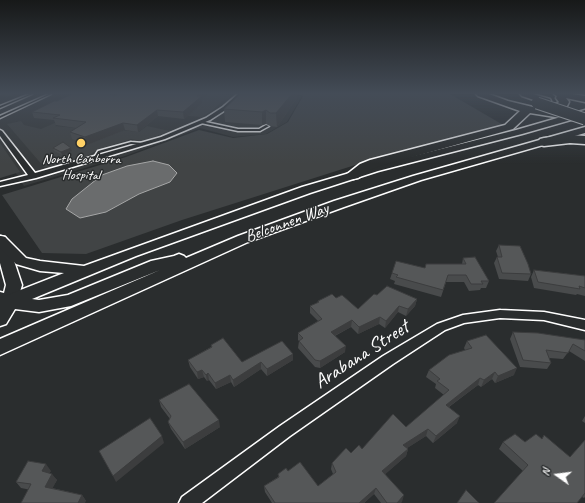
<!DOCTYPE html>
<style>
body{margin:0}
#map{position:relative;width:585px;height:503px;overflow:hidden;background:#2a2d2e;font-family:Caveat,sans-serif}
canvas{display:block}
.north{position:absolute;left:537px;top:455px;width:40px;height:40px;-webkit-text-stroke:3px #2a2d2e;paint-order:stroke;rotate:284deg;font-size:11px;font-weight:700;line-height:16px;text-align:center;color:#fff}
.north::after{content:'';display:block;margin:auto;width:14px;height:18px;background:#fff;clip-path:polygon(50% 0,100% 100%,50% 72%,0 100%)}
</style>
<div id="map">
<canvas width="585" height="503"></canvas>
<div class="north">N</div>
</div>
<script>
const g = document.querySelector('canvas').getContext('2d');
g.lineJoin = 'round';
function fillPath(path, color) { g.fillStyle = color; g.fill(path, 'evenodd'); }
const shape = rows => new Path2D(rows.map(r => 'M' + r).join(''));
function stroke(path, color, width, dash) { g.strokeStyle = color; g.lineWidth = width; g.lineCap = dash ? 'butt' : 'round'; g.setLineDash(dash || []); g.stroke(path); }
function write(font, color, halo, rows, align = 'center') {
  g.font = font + ' Caveat,sans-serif'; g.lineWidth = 3; g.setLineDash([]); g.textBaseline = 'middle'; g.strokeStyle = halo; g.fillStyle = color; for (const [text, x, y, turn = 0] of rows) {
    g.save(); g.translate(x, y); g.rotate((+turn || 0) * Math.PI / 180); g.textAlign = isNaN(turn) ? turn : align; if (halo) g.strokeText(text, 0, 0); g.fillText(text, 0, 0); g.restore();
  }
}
const built = shape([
 [0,94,289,94,302,96,287,122,266,134,233,137,200,128,125,156,24,186,0,149]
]);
const green = shape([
 [203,94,215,94,230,95,229,98,222,101,213,110,202,117,188,116,202,103,190,102],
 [290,94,450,94,505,126,371,160,182,220,86,254,42,253,2,195,126,157,199,130,233,138,267,134,288,122,303,96],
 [21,121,24,125,41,129,57,122,61,122,55,126,77,128,93,127,139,132,147,126,170,131,142,141,131,139,99,149,87,156,49,168,44,167,7,124],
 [0,143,20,172,0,178]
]);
const water = shape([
 [153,161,169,165,177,173,170,182,139,194,106,212,80,218,66,209,72,199,102,175,127,166,153,161]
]);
const lane = shape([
 [30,94,32,94,0,108,0,106,30,94],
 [49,94,51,94,0,118,0,116,49,94],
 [201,121,238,129,259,129,266,125,269,126,260,131,238,131,201,123,201,121],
 [131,142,143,143,145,144,143,145,131,144,100,153,96,160,93,159,98,151,131,142]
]);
const street = shape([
 [238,94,244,94,227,109,210,120,165,139,36,178,0,186,0,182,28,175,0,136,0,130,2,131,35,173,161,137,206,118,223,107,238,94],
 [500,310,544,312,585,320,585,330,544,320,500,318,464,323,445,330,393,364,290,436,202,503,179,503,182,497,280,426,383,356,437,324,463,315,500,310]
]);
const secondary = shape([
 [0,236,5,237,7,240,22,285,17,302,15,306,9,308,0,305,0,292,4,293,6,285,0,263,0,236]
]);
const primary = shape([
 [585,110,585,116,522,134,378,171,310,193,136,256,32,299,39,300,68,295,151,261,174,256,179,254,184,256,186,258,238,236,334,201,413,176,585,127,585,133,421,180,344,207,248,242,0,355,0,339,160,270,71,306,39,312,15,309,6,324,0,326,0,298,64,273,40,271,16,264,0,248,0,236,5,237,26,258,40,261,84,266,302,187,370,167,516,130,585,110]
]);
const highway = shape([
 [476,94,489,94,508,101,537,108,558,103,559,102,556,98,557,96,554,94,572,94,585,96,585,102,566,98,569,102,566,108,553,110,578,115,579,117,578,119,574,120,530,113,513,129,380,166,370,170,358,178,353,179,348,178,346,175,360,164,370,160,505,125,520,111,478,96,476,94],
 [520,94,533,94,550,99,551,101,546,104,522,96,520,94],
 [570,135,585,136,585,144,570,143,544,146,540,145,538,142,540,139,544,138,570,135]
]);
const highwayBridge = shape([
 [537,103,585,119]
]);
const wall = shape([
 [0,94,19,94,13,96,0,95],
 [72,94,209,94,202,99,202,103,184,119,158,116,138,132,125,130,87,145,72,139,70,132,76,128,56,125,54,120,34,118,32,112,57,101],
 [297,98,277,127,270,126,266,124,262,125,225,122,224,109],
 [53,148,71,148,72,151,62,155,54,151],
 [499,245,531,274,528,281,499,279,494,263,497,257,498,257,496,251],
 [463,258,489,281,486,288,481,288,480,290,469,291,464,282,446,282,441,297,394,284,395,281,390,279,392,273,425,268,462,264],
 [534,270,585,276,585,296,577,294,576,295,534,288,531,277],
 [377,295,417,299,415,306,406,316,398,312,385,328,379,324,358,334,351,327,335,336,345,352,320,368,315,367,298,348,299,341,298,340,298,333,318,321,310,313,310,306,317,303,318,301,336,298,358,309],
 [513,332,585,340,585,361,569,351,563,359,549,358,551,363,547,369,520,367,510,339],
 [467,341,514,375,495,383,492,379,481,387,478,385,449,407,457,423,433,443,426,436,407,448,408,449,406,456,385,474,402,502,400,503,381,503,374,494,364,503,272,503,265,492,264,486,278,477,278,474,288,471,318,486,333,474,331,469,332,463,351,453,362,449,406,427,444,395,435,388,436,384,426,377,429,370,465,350,464,348],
 [211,345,242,362,293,360,267,376,261,369,234,387,231,382,216,389,209,380,207,381,204,377,198,379,190,367,188,360,211,347],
 [159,400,220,427,185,449,171,429,168,422,170,419,161,407],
 [585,416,585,423,582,421],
 [542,439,570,457,585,440,585,497,584,498,582,497,523,471,499,449,503,442,525,442],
 [51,471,49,473,57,480,52,488,82,495,86,501,21,488,16,482]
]);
const shadedWall = shape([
 [12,94,19,94,13,96],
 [110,94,122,94,112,101],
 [200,94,209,94,202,99,202,103,184,119,183,112],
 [292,94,297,94,297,98,277,127,276,113],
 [157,110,158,116,138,132,137,125],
 [266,110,266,124,262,125,262,112],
 [123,123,125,130,87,145,85,137],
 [71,148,72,151,62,155,61,152],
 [417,299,415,306,406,316,408,309],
 [399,306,398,312,385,328,386,321],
 [380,317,379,324,358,334,359,327],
 [352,320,351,327,330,338,331,332],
 [346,346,345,352,320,368,320,361],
 [293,354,293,360,267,376,267,369],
 [261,362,261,369,234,387,233,380],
 [517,368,514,375,495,383,498,376],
 [202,370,204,377,198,379,197,372],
 [495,372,492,379,481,387,484,380],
 [208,373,209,380,207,381,206,375],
 [230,375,231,382,216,389,215,383],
 [480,378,478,385,443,411,446,405],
 [460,416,457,423,433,443,436,436],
 [219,420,220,427,185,449,183,442],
 [428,429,426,436,401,452,403,445],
 [162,436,164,443,116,482,113,476],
 [408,449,406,456,381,478,382,471],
 [46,464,51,471,46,478,42,471],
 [52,474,57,480,50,493,45,487],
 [376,488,374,494,364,503,359,503],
 [82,495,86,501,85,503,78,503],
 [404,495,402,502,400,503,397,503]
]);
const building = shape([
 [72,94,111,94,110,94,114,96,118,94,200,94,197,96,202,96,183,112,157,110,137,125,123,123,85,137,70,132,86,122,53,118,60,115,32,112,54,101,57,101,72,94],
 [240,94,292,94,276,113,270,113,266,110,262,112,224,109,240,94],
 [63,142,71,148,61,152,53,148,63,142],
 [499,245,520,246,528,264,531,274,502,273,497,257,502,257,499,245],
 [475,257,489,281,481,281,483,284,471,284,466,275,448,275,443,290,396,277,398,275,392,273,396,261,425,268,426,264,466,264,463,258,475,257],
 [534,270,585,276,585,288,579,286,580,289,538,282,534,270],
 [387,286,417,299,408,309,399,306,386,321,380,317,359,327,352,320,331,332,346,346,320,361,315,360,299,341,303,338,298,333,322,319,310,306,319,302,318,301,332,294,336,298,342,295,358,309,374,294,377,295,387,286],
 [513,332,538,333,585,340,585,351,573,344,568,353,546,350,551,363,523,360,513,332],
 [486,335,517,368,498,376,495,372,484,380,480,378,446,405,460,416,436,436,428,429,403,445,408,449,382,471,404,495,397,503,387,503,376,488,359,503,275,503,264,486,279,477,278,474,286,468,288,471,300,462,318,486,336,472,332,463,346,448,351,453,359,445,362,449,393,414,406,427,449,390,437,381,440,379,429,370,449,355,472,348,467,341,486,335],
 [223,338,242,362,282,341,293,354,267,369,261,362,233,380,230,375,215,383,208,373,206,375,202,370,197,372,188,360,212,347,211,345,223,338],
 [189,384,219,420,183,442,168,422,171,416,159,400,189,384],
 [150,418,162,436,113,476,99,451,150,418],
 [515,434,525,442,536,434,542,439,544,435,570,457,585,440,585,493,577,503,494,503,528,465,503,442,515,434],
 [28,461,46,464,42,471,52,474,45,487,82,495,78,503,21,503,31,484,16,482,28,461],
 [466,490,479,503,457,503,466,490]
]);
const markers = [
 [81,143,5,"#ffd166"]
];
const farPoinames = [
 ["North Canberra",81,159],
 ["Hospital",81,175]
];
const streetNames = [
 ["Belconnen Way",287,223,-20]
];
const nearStreetnames = [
 ["Arabana Street",362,355,-33]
];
fillPath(built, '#373a3b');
fillPath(green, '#414445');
fillPath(water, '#6a6c6d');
stroke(water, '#a6a7a7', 1);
stroke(lane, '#fff', 3);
stroke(street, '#fff', 3);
stroke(secondary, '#fff', 3);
stroke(primary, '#fff', 3);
stroke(highway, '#fff', 3);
fillPath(lane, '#2a2d2e');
fillPath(street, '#2a2d2e');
fillPath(secondary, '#2a2d2e');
fillPath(primary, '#2a2d2e');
fillPath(highway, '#2a2d2e');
stroke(highwayBridge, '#fff', 13, []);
stroke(highwayBridge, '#2a2d2e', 11);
fillPath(wall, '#494b4c');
fillPath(shadedWall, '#3c3d3e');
fillPath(building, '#555758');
stroke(building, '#3c3d3e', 1);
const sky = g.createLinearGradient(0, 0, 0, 164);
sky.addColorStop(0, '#171919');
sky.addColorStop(0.57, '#444c57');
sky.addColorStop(1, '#444c5700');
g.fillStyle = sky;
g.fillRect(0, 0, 585, 164);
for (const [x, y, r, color] of markers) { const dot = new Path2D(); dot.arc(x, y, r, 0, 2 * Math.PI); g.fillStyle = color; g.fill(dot); stroke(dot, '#2a2d2e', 1.5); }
write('14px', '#fff', '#2a2d2e', farPoinames);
write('17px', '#fff', '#2a2d2e', streetNames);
write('20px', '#fff', '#2a2d2e', nearStreetnames);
</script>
